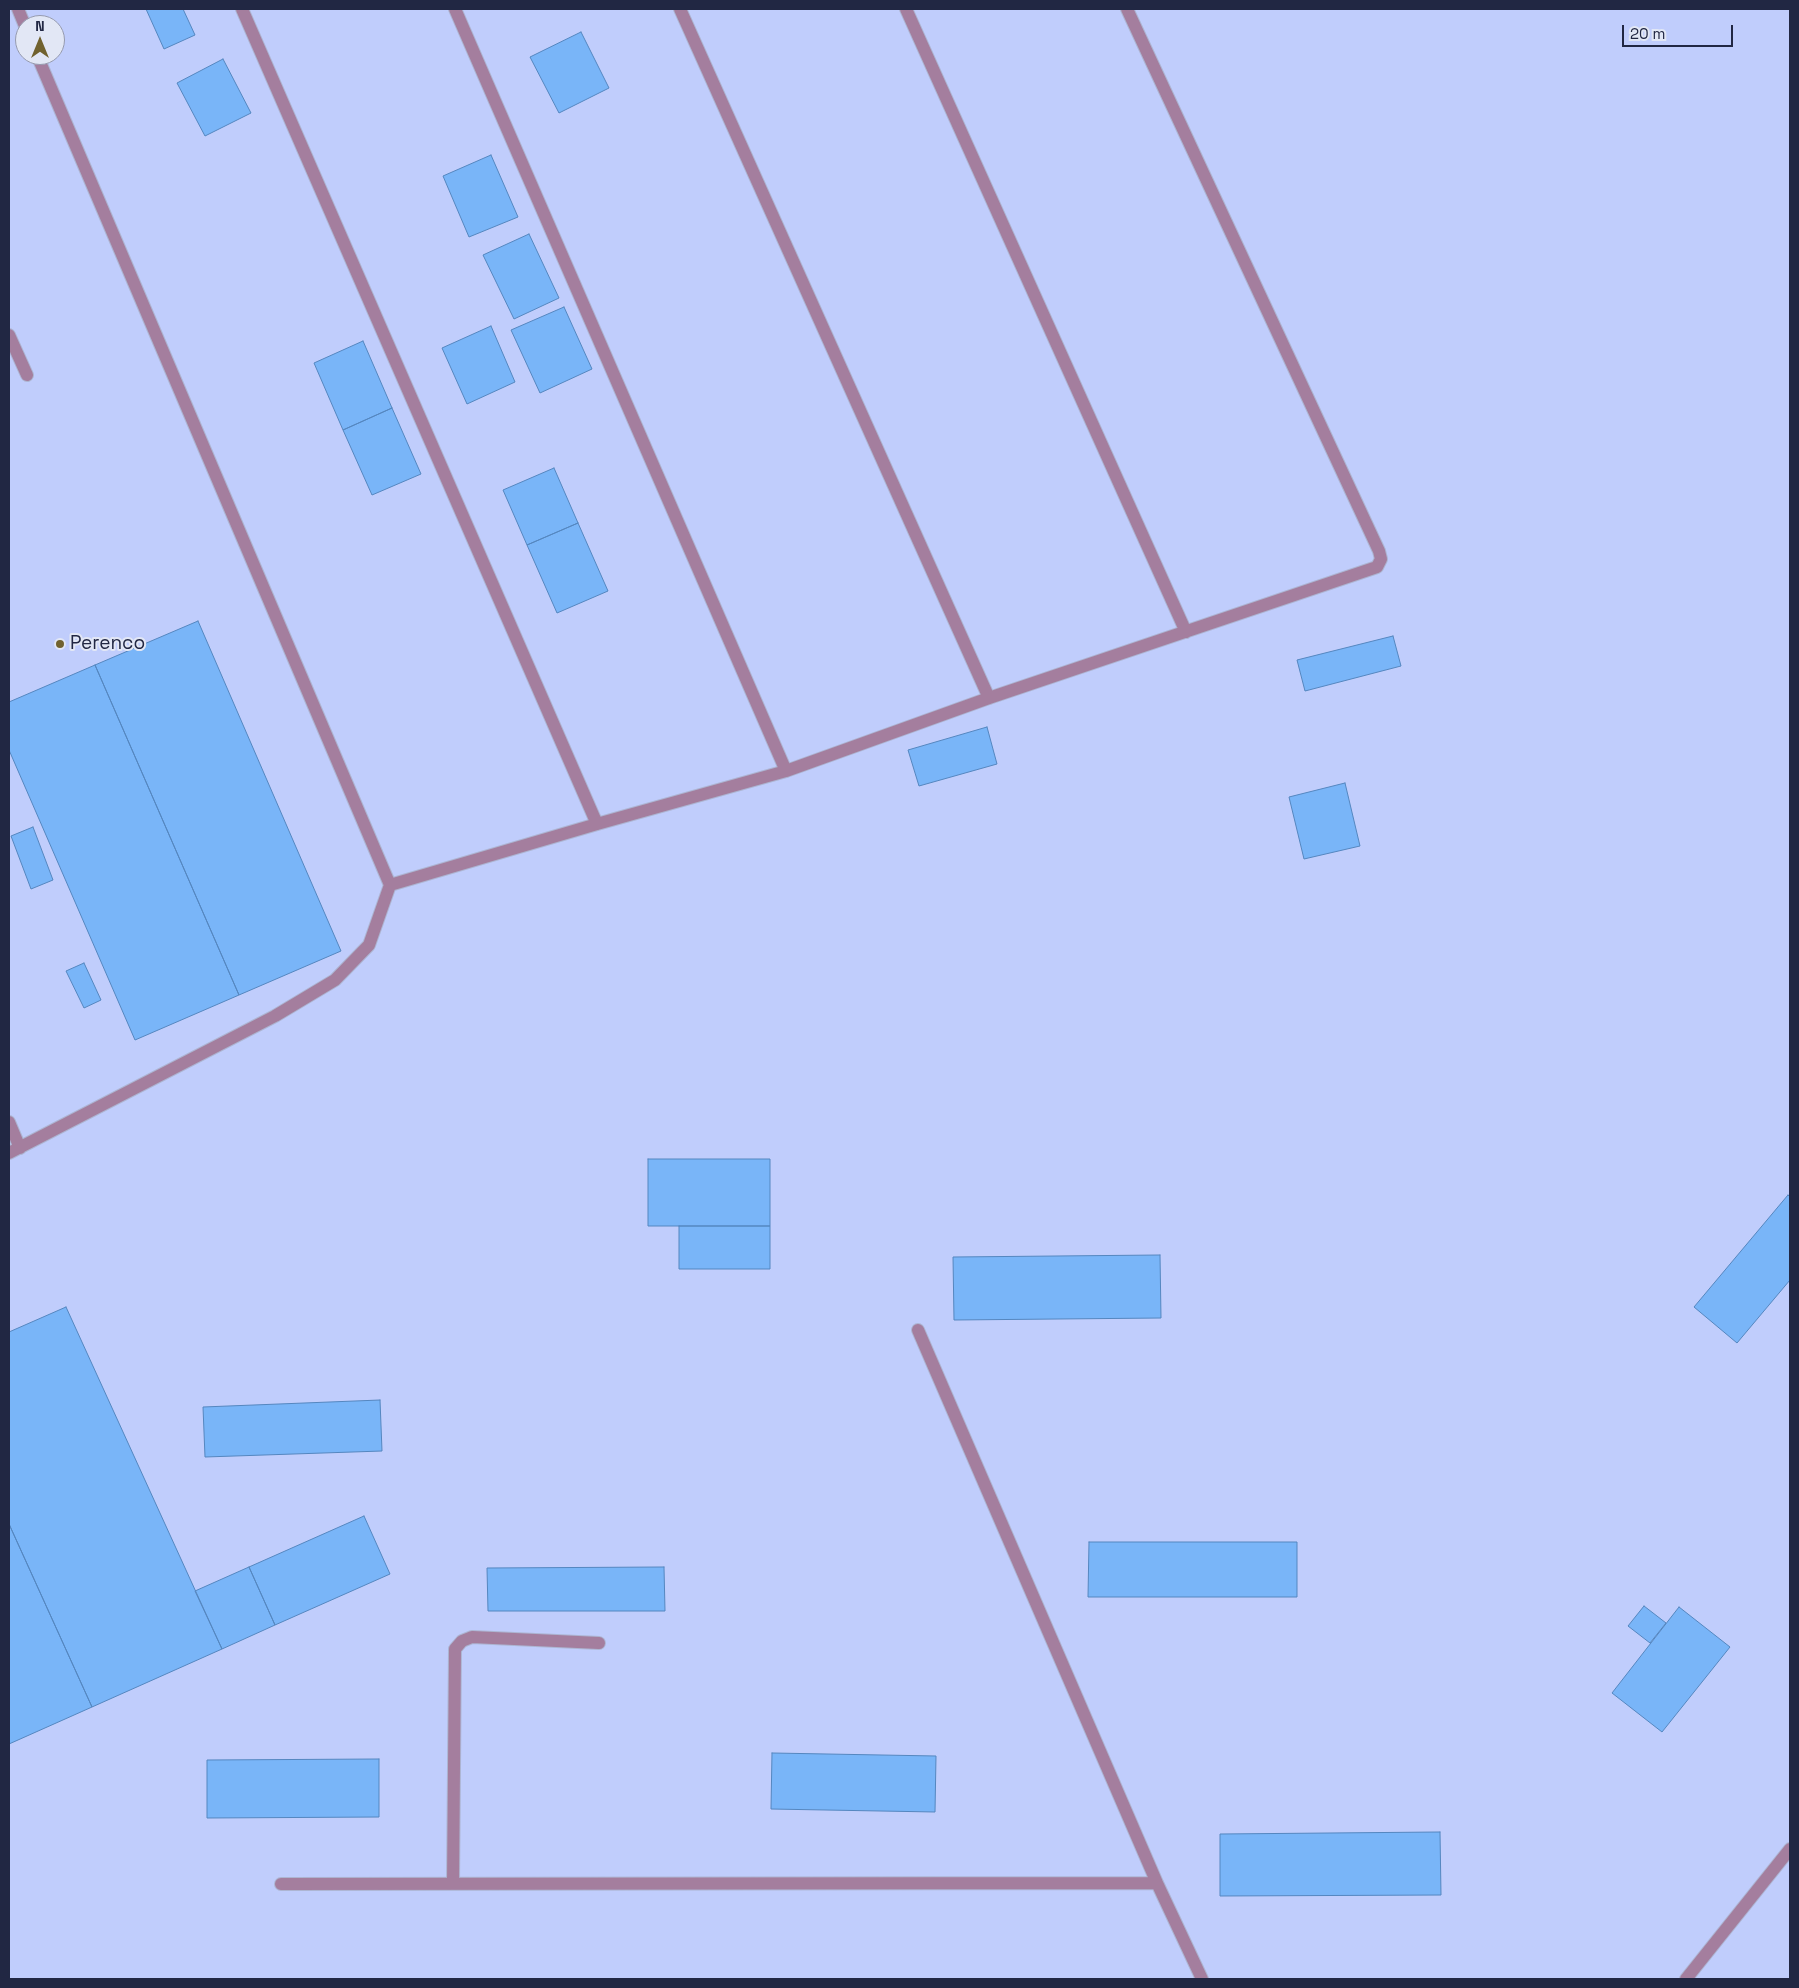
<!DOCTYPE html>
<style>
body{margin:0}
#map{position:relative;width:1799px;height:1988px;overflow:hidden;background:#d0d9f6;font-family:"Space Grotesk",sans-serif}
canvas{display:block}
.frame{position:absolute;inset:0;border:10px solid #212743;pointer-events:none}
.north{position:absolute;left:15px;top:15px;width:50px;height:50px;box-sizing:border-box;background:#e2e7f5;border:1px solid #959aae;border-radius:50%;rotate:0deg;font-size:14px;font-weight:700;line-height:20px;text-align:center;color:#212743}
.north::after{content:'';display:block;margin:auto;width:18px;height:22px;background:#71622f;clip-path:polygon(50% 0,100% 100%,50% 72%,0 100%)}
.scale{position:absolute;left:1622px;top:25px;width:111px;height:22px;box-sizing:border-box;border:2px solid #212743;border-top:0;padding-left:6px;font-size:15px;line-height:18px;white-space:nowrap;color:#212743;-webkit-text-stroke:4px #e2e7f5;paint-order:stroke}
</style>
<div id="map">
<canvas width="1799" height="1988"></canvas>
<div class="frame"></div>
<div class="north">N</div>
<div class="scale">20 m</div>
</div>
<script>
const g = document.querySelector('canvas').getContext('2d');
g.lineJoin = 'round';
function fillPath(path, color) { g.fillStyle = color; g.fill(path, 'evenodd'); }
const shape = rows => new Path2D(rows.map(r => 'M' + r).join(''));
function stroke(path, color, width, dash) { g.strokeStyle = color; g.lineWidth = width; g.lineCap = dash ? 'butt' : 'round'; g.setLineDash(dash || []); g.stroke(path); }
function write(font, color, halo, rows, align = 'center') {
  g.font = font + ' "Space Grotesk",sans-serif'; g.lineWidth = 4; g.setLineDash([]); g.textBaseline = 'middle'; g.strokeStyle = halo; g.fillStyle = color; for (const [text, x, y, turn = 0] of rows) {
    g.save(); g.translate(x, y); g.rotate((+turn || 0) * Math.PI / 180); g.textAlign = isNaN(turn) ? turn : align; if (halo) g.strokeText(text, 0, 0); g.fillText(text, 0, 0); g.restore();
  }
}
const built = shape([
 [9,9,1790,9,1790,1979,9,1979],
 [25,25,55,25,55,55,25,55]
]);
const building = shape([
 [146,9,183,9,195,35,164,49,146,9],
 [581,32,609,88,559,113,530,57,581,32],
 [223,59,251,113,205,136,177,83,223,59],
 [491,155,518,217,469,237,443,176,491,155],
 [529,234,559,298,514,319,483,255,529,234],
 [564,307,592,369,540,393,511,330,564,307],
 [491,326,515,382,467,404,442,348,491,326],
 [363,341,392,408,343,430,314,363,363,341],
 [392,408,421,474,372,495,343,430,392,408],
 [554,468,578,523,527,545,503,490,554,468],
 [578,523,608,591,557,613,527,545,578,523],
 [198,621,341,951,239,995,95,665,198,621],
 [1393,636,1401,666,1305,691,1297,660,1393,636],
 [95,665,239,995,135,1040,9,750,9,702,95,665],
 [987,727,997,764,919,786,908,750,987,727],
 [1345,783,1360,846,1304,859,1289,797,1345,783],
 [33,827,53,880,31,889,11,836,33,827],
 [84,963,101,1000,84,1008,66,971,84,963],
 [648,1159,770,1159,770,1226,648,1226,648,1159],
 [1788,1195,1790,1197,1790,1280,1737,1343,1694,1307,1788,1195],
 [679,1226,770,1226,770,1269,679,1269,679,1226],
 [1160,1255,1161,1318,954,1320,953,1257,1160,1255],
 [66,1307,222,1649,92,1707,9,1524,9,1332,66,1307],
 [380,1400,382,1451,205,1457,203,1407,380,1400],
 [364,1516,390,1574,275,1625,249,1567,364,1516],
 [9,1524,92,1707,9,1744,9,1524],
 [1089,1542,1297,1542,1297,1597,1088,1597,1089,1542],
 [249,1567,275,1625,222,1649,195,1591,249,1567],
 [664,1567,665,1611,488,1611,487,1568,664,1567],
 [1644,1606,1666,1623,1650,1643,1628,1626,1644,1606],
 [1679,1607,1730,1647,1662,1732,1612,1693,1679,1607],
 [772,1753,936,1756,935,1812,771,1809,772,1753],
 [379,1759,379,1817,207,1818,207,1760,379,1759],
 [1440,1832,1441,1895,1220,1896,1220,1834,1440,1832]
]);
const minor = shape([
 [18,9,25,26],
 [242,9,597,824],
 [455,9,786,771],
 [680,9,989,698],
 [906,9,1186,632],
 [9,335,27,375],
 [390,885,597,824,786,771,989,698,1377,567,1381,559,1379,551,1127,9],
 [9,1122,20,1148],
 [9,1153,275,1016,335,980,369,945,390,885,37,55],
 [918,1330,1157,1883,1202,1979],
 [281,1884,1157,1883],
 [453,1884,455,1649,462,1641,472,1637,599,1643],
 [1686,1979,1790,1849]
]);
const markers = [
 [60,644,5,"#71622f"]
];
const poiNames = [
 ["Perenco",70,644]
];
fillPath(built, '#c0cdfc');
fillPath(building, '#79b5f8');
stroke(building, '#5587c0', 1);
stroke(minor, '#adb5d2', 14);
stroke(minor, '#a47e9e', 12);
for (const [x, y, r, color] of markers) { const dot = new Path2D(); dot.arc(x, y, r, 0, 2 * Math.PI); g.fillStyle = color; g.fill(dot); stroke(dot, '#e2e7f5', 2); }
write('19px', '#212743', '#e2e7f5', poiNames, 'left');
</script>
